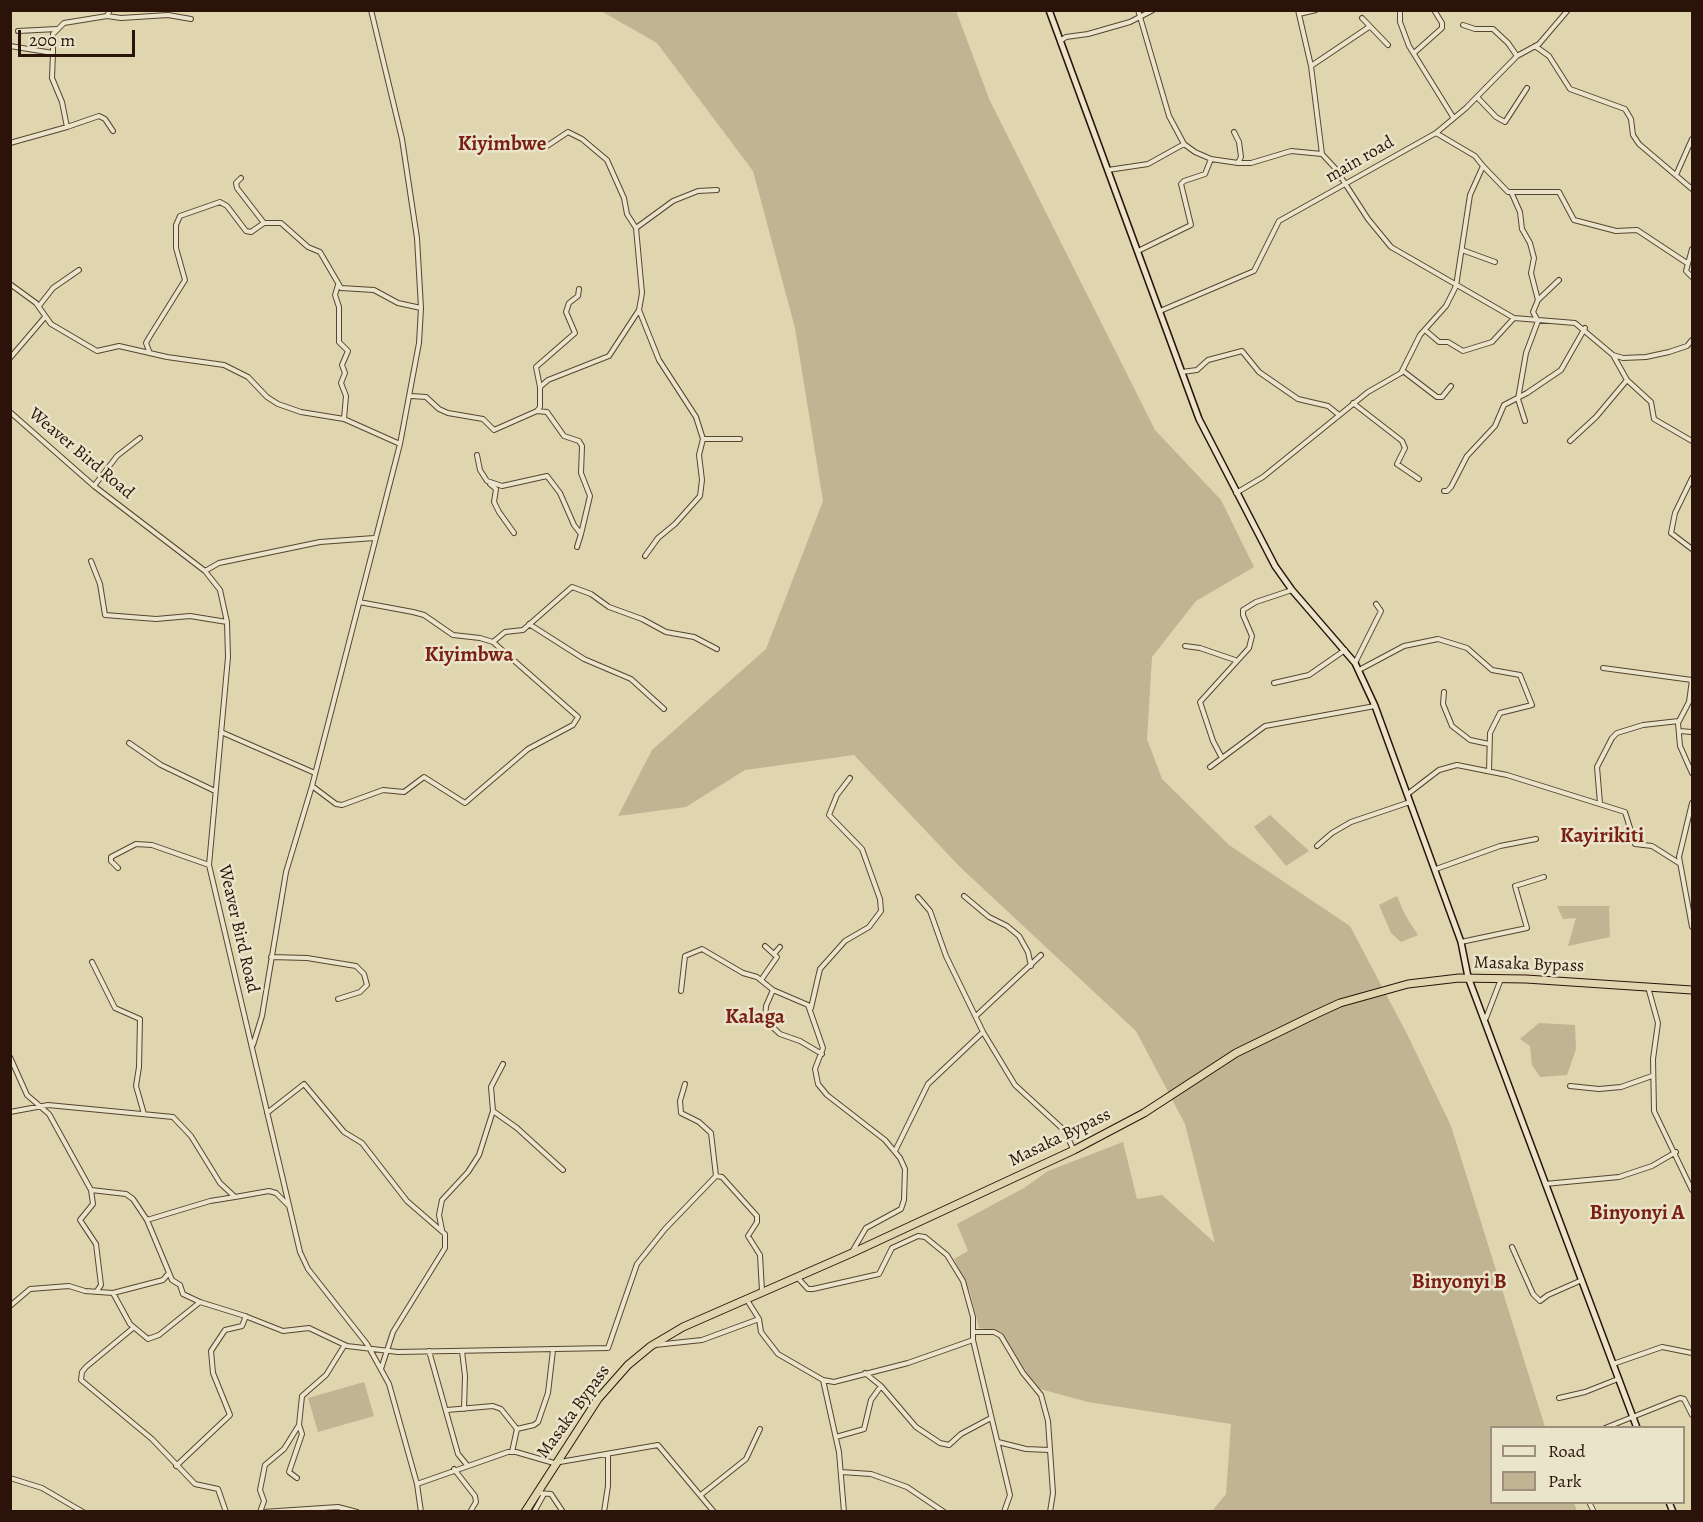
<!DOCTYPE html>
<style>
body{margin:0}
#map{position:relative;width:1703px;height:1522px;overflow:hidden;background:#dfd5ae;font-family:Alegreya,serif}
canvas{display:block}
.frame{position:absolute;inset:0;border:12px solid #2b1309;pointer-events:none}
.legend{position:absolute;left:1490px;top:1426px;width:195px;height:78px;box-sizing:border-box;background:#eae4ca;border:2px solid #9e907d;margin:0;padding:8px 10px;list-style:none;font-size:18px;color:#2b1309}
.legend li{display:flex;align-items:center;gap:12px;height:30px}
.legend b{width:30px;border:2px solid #9e907d}
.scale{position:absolute;left:18px;top:30px;width:117px;height:27px;box-sizing:border-box;border:3px solid #2b1309;border-top:0;padding-left:8px;font-size:18px;line-height:21px;white-space:nowrap;color:#2b1309;-webkit-text-stroke:4px #eae4ca;paint-order:stroke}
</style>
<div id="map">
<canvas width="1703" height="1522"></canvas>
<div class="frame"></div>
<ul class="legend">
<li><b style="height:8px;background:#eae4ca"></b>Road</li>
<li><b style="height:16px;background:#c0b492"></b>Park</li>
</ul>
<div class="scale">200 m</div>
</div>
<script>
const g = document.querySelector('canvas').getContext('2d');
g.lineJoin = 'round';
function fillPath(path, color) { g.fillStyle = color; g.fill(path, 'evenodd'); }
const shape = rows => new Path2D(rows.map(r => 'M' + r).join(''));
function stroke(path, color, width, dash) { g.strokeStyle = color; g.lineWidth = width; g.lineCap = dash ? 'butt' : 'round'; g.setLineDash(dash || []); g.stroke(path); }
function write(font, color, halo, rows, align = 'center') {
  g.font = font + ' Alegreya,serif'; g.lineWidth = 5; g.setLineDash([]); g.textBaseline = 'middle'; g.strokeStyle = halo; g.fillStyle = color; for (const [text, x, y, turn = 0] of rows) {
    g.save(); g.translate(x, y); g.rotate((+turn || 0) * Math.PI / 180); g.textAlign = isNaN(turn) ? turn : align; if (halo) g.strokeText(text, 0, 0); g.fillText(text, 0, 0); g.restore();
  }
}
const green = shape([
 [601,11,956,11,990,101,1155,430,1221,500,1254,567,1196,601,1152,657,1147,739,1162,779,1229,845,1350,926,1408,1036,1451,1126,1545,1427,1492,1428,1492,1502,1574,1503,1577,1511,1212,1511,1226,1494,1231,1424,1088,1402,1040,1389,1020,1364,1001,1332,979,1328,970,1292,954,1259,968,1251,957,1224,1024,1188,1048,1171,1123,1142,1137,1199,1162,1195,1215,1243,1185,1124,1136,1031,960,867,854,755,745,770,686,807,618,816,652,750,766,649,823,501,795,328,753,171,657,43],
 [1270,815,1309,851,1286,866,1254,827],
 [1397,896,1405,915,1418,935,1401,942,1391,933,1379,905],
 [1557,906,1611,906,1609,907,1610,937,1568,946,1576,918,1563,919],
 [1539,1023,1575,1025,1576,1049,1567,1075,1540,1077,1532,1065,1530,1046,1520,1039],
 [364,1382,374,1416,318,1432,308,1398]
]);
const street = shape([
 [1138,10,1169,116,1184,144,1195,152,1211,159,1238,163,1251,163,1291,151,1322,154,1335,168,1368,219,1391,247,1514,318,1575,323,1613,355,1623,358,1646,357,1669,352,1687,346,1692,340],
 [1298,10,1311,66,1322,154],
 [1400,10,1400,22,1409,46,1453,117],
 [1299,14,1316,10],
 [107,16,121,18,168,15,191,19],
 [1362,18,1388,45],
 [1463,25,1475,29,1493,29,1508,43,1517,56],
 [18,31,57,29],
 [1060,41,1066,37,1088,34,1130,22,1153,10],
 [10,46,53,53,52,78,62,102,67,127,10,143],
 [1535,46,1549,56,1570,89,1625,109,1631,119,1633,135,1639,144,1692,189],
 [53,53,53,34,64,23,107,16,110,10],
 [1414,53,1442,28,1442,23,1434,10],
 [1311,66,1369,27],
 [1477,97,1496,117,1505,122,1527,88],
 [67,127,99,116,105,119,113,131],
 [1234,132,1239,142,1241,157,1238,163],
 [1483,166,1508,192,1559,192,1574,220,1616,231,1637,230,1687,263],
 [1108,170,1148,164,1184,144],
 [1676,175,1692,139],
 [241,178,236,183,237,188,264,223,281,223,308,247,320,252,341,288,374,290,398,303,421,308],
 [1512,194,1520,212,1522,229,1530,243,1534,258,1531,273,1538,300,1533,312,1538,321,1526,353,1518,399,1525,421],
 [636,228,673,201,698,191,717,190],
 [1692,249,1686,271,1692,277],
 [1462,250,1495,262],
 [1138,251,1191,225,1181,184,1184,181,1205,174,1211,159],
 [10,284,36,303,51,324,97,351,119,346,167,357,224,365,248,377,267,397,278,404,301,412,344,419,400,444],
 [338,285,335,295,339,307,339,342,348,351,342,365,345,373,341,383,346,396,344,419],
 [1538,300,1559,280],
 [39,306,53,288,79,270],
 [639,310,659,360,696,417,703,439],
 [1160,311,1254,271,1279,221,1436,133,1466,108,1517,56,1539,44,1568,10],
 [1425,330,1439,342,1448,342,1463,351,1492,342,1514,318],
 [149,351,146,343,150,336,185,280,176,248,176,225,180,216,220,202,227,206,246,231,251,232,264,223],
 [1613,355,1627,380,1651,402,1654,419,1692,441],
 [10,358,45,317],
 [1403,371,1437,397,1442,397,1451,386],
 [1182,372,1197,370,1208,360,1242,351,1259,372,1298,399,1328,406,1339,415],
 [540,387,536,367,575,333,566,312,569,303,578,296,579,289],
 [411,396,426,397,439,409,448,413,483,419,494,430,537,411,547,412,564,436,579,441,582,446,581,473,590,496,581,534],
 [1353,403,1402,441,1405,448,1397,464,1419,479],
 [537,411,540,407,540,387,548,380,609,356,639,310,642,293,636,228,627,214,624,198,607,160,582,139,568,132,547,146],
 [10,412,94,486,205,571,220,590,227,622,228,657,209,865,300,1252,308,1269,367,1344,389,1384,417,1484,421,1512],
 [1570,441,1596,417,1627,380],
 [477,455,480,470,487,481,502,486,547,476,560,493,574,525,581,534,577,547],
 [1692,478,1675,513,1671,533,1692,549],
 [490,484,496,489,494,502,499,512,514,533],
 [94,486,117,456,140,438],
 [1444,491,1447,491,1451,487,1467,456,1495,426,1504,405,1527,393,1561,370,1585,328],
 [1236,493,1263,477,1368,392,1401,373,1420,335,1446,306,1456,286,1470,195,1483,166,1475,156,1436,133],
 [645,556,658,538,675,524,700,496,702,480,699,455,703,439,740,439],
 [91,561,100,584,105,615,156,619,190,616,227,622],
 [205,571,219,563,320,542,374,538],
 [359,602,413,612,424,615,453,635,480,638,493,642,505,632,523,630,572,587,591,594,609,607,642,619,666,632,694,637,717,649],
 [529,624,584,659,631,679,664,709],
 [1185,646,1200,648,1235,660],
 [1355,663,1381,611,1376,604],
 [1603,668,1692,680],
 [1359,670,1404,646,1438,639,1467,648,1492,670,1520,675,1532,705,1500,713,1490,733,1489,771],
 [1692,680,1689,702,1678,723,1680,746,1692,773],
 [1274,683,1309,675,1345,650],
 [1444,692,1443,704,1452,726,1470,740,1489,744],
 [1679,731,1692,732],
 [221,732,315,773],
 [129,743,161,765,215,791],
 [1222,758,1213,741,1200,702,1249,648,1252,636,1243,615,1243,610,1256,602,1292,590],
 [1210,767,1265,726,1375,706],
 [312,786,336,804,342,805,383,790,404,792,424,777,465,803,528,749,573,725,578,717,493,642],
 [1409,793,1439,770,1457,765,1507,775,1625,812,1635,844,1652,846,1679,863],
 [1600,803,1597,767,1612,738,1617,733,1643,725,1679,721],
 [1692,803,1679,857,1692,927],
 [1317,846,1332,833,1351,822,1410,802],
 [118,868,111,861,111,857,136,844,152,845,209,865],
 [1436,869,1500,846,1536,839],
 [964,896,989,917,1007,926,1019,936,1028,952,1031,966],
 [918,897,930,911,946,956,983,1032],
 [1461,942,1527,928,1515,886,1544,877],
 [774,954,780,947],
 [271,957,307,958,356,966,364,974,367,985,360,992,338,999],
 [92,962,115,1008,140,1019,139,1067,136,1086,144,1114],
 [761,980,777,957,765,946],
 [1648,987,1658,1023,1653,1059,1654,1111,1692,1190],
 [773,990,766,1006,765,1020,780,1034,800,1041,822,1054],
 [681,991,685,956,702,949,743,973,757,977,773,990,808,1005,823,1048,815,1069,818,1084,827,1095,885,1140,900,1158,905,1169,904,1200,901,1209,866,1228,852,1252],
 [811,1008,820,969,845,941,869,927,881,911,880,899,862,849,829,815,837,795,850,778],
 [976,1016,1041,955],
 [1486,1018,1501,979],
 [253,1045,262,1016,286,872,312,786,400,444,419,343,421,308,417,238,402,139,371,10],
 [10,1057,27,1095,49,1114,91,1190,126,1194,133,1199,147,1220],
 [685,1084,680,1101,681,1113,699,1122,711,1133,716,1176],
 [1570,1086,1599,1089,1621,1087,1652,1076],
 [493,1111,517,1128,563,1170],
 [10,1112,48,1105,173,1117,191,1136,220,1183,235,1197,269,1191,276,1193,289,1206],
 [267,1113,304,1084,344,1132,362,1143,407,1201,445,1234,445,1248,393,1332,381,1369],
 [895,1151,928,1084,983,1032,1015,1085,1065,1131,1073,1149],
 [1545,1184,1619,1177,1652,1166,1676,1152],
 [91,1190,93,1204,80,1220,96,1244,101,1285,97,1291],
 [235,1197,210,1201,147,1220,172,1280,180,1285,183,1294,200,1302,245,1316,283,1331,309,1328,347,1346,398,1352,608,1348,637,1264,665,1229,716,1176,722,1177,757,1216,757,1222,748,1236,760,1255,762,1291],
 [442,1230,439,1215,442,1200,468,1172,479,1155,493,1111,491,1087,503,1064],
 [1512,1247,1533,1294,1540,1301,1548,1295,1582,1280],
 [113,1293,130,1324,148,1339,159,1335,200,1302],
 [747,1300,759,1319,761,1332,778,1354,823,1380,834,1382,908,1363,973,1340,973,1317,963,1281,947,1255,925,1237,918,1236,892,1248,879,1274,813,1289,808,1289,797,1277],
 [10,1306,30,1289,69,1286,85,1291,113,1293,163,1280,168,1274],
 [133,1328,86,1367,82,1372,81,1380,152,1439,195,1484,218,1489,226,1512],
 [974,1332,994,1332,1001,1336,1023,1373,1041,1395,1048,1421,1053,1493,1050,1512],
 [973,1340,1010,1495,1004,1512],
 [655,1345,702,1340,759,1319],
 [429,1351,458,1454,467,1465],
 [462,1351,465,1376,464,1409],
 [1613,1364,1662,1347,1692,1353],
 [865,1373,881,1386,916,1427,940,1443,949,1445,961,1434,991,1418],
 [823,1380,839,1452,844,1512],
 [1559,1398,1585,1392,1618,1379],
 [447,1410,493,1406,501,1409,517,1429,512,1452],
 [1605,1428,1680,1398,1684,1399,1692,1415],
 [517,1429,534,1425,538,1422,548,1393,553,1350],
 [836,1437,864,1429,871,1400,881,1386],
 [998,1442,1026,1449,1049,1450],
 [176,1466,230,1415,213,1373,211,1351,225,1330,242,1326,246,1316],
 [454,1469,475,1496,476,1502,470,1512],
 [841,1472,871,1474,907,1487,944,1512],
 [10,1478,42,1488,83,1512],
 [297,1478,289,1472,302,1434,299,1425,302,1396,326,1375,344,1346],
 [417,1484,508,1452,516,1452,554,1463,658,1445,714,1512],
 [538,1493,551,1494,563,1512],
 [702,1494,746,1459,760,1429],
 [1589,1502,1594,1512],
 [260,1512,264,1501,260,1490,265,1465,284,1449,299,1425],
 [263,1512,338,1507,357,1512],
 [534,1512,544,1494],
 [604,1512,608,1486,608,1455]
]);
const secondary = shape([
 [1049,10,1199,419,1275,566,1292,590,1355,663,1375,706,1461,942,1468,977,1637,1428],
 [1669,1502,1673,1512]
]);
const highway = shape([
 [525,1512,598,1399,628,1365,651,1346,683,1327,852,1253,1074,1150,1144,1113,1236,1053,1316,1014,1340,1003,1408,984,1459,978,1526,979,1692,990]
]);
const streetNames = [
 ["main road",1360,160,-30],
 ["Weaver Bird Road",81,454,40],
 ["Weaver Bird Road",238,929,77],
 ["Masaka Bypass",1529,965,2],
 ["Masaka Bypass",1060,1138,-26],
 ["Masaka Bypass",574,1412,-54]
];
const quarterNames = [
 ["Kiyimbwe",502,145],
 ["Kiyimbwa",469,656],
 ["Kayirikiti",1602,837],
 ["Kalaga",755,1018],
 ["Binyonyi A",1637,1214],
 ["Binyonyi B",1459,1283]
];
fillPath(green, '#c0b492');
stroke(street, '#584432', 6);
stroke(secondary, '#2b1309', 8);
stroke(highway, '#2b1309', 9);
stroke(street, '#eae4ca', 4);
stroke(secondary, '#eae4ca', 5);
stroke(highway, '#dfd5ae', 7);
write('18px', '#2b1309', '#eae4ca', streetNames);
write('bold 21px', '#7a1f14', '#eae4ca', quarterNames);
</script>
